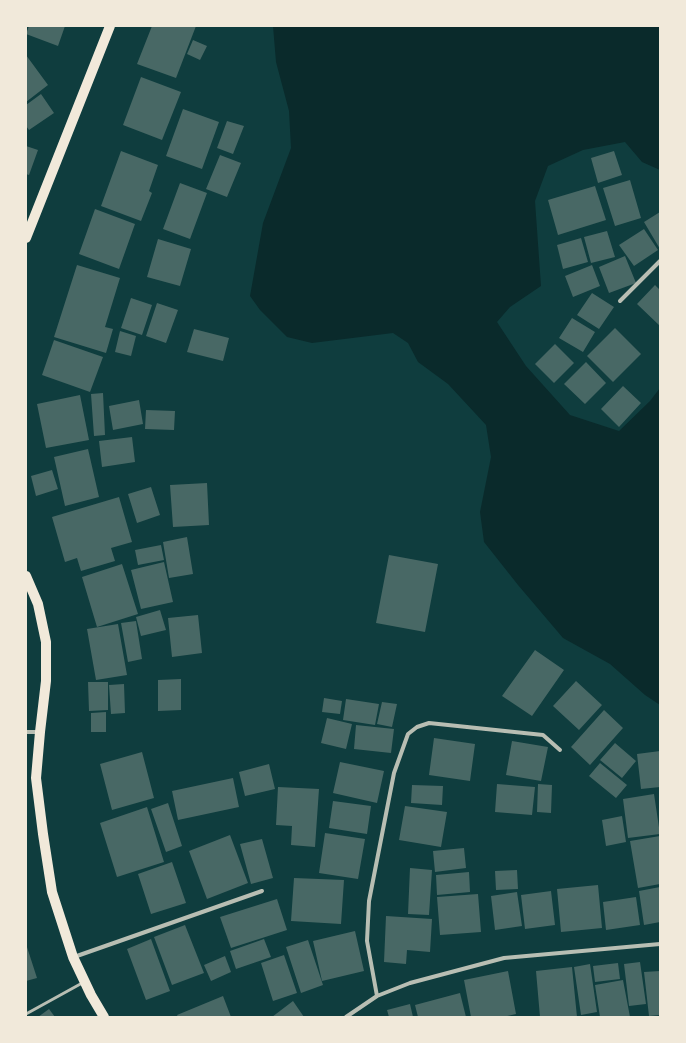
<!DOCTYPE html>
<style>
body{margin:0}
#map{position:relative;width:686px;height:1043px;overflow:hidden;background:#0f3d3e;font-family:"Sofia Sans Condensed",sans-serif}
canvas{display:block}
.frame{position:absolute;inset:0;border:27px solid #f1e9da;pointer-events:none}
</style>
<div id="map">
<canvas width="686" height="1043"></canvas>
<div class="frame"></div>
</div>
<script>
const g = document.querySelector('canvas').getContext('2d');
g.lineJoin = 'round';
function fillPath(path, color) { g.fillStyle = color; g.fill(path, 'evenodd'); }
const shape = rows => new Path2D(rows.map(r => 'M' + r).join(''));
function stroke(path, color, width, dash) { g.strokeStyle = color; g.lineWidth = width; g.lineCap = dash ? 'butt' : 'round'; g.setLineDash(dash || []); g.stroke(path); }
const water = shape([
 [273,26,660,26,660,170,642,162,625,142,583,150,548,166,535,201,541,286,510,307,497,322,526,366,570,415,619,431,650,401,660,388,660,705,645,695,610,664,563,638,518,585,484,542,480,512,491,457,486,425,448,384,418,362,408,343,393,333,312,343,287,337,260,310,250,296,263,223,291,148,289,111,276,62]
]);
const building = shape([
 [29,26,65,26,58,46,26,34],
 [152,26,196,26,176,78,137,64],
 [193,40,207,46,200,60,187,54],
 [26,55,48,85,26,102],
 [141,77,181,92,162,140,123,125],
 [41,94,54,113,29,130,26,126,26,105],
 [183,109,219,122,202,169,166,156],
 [227,121,244,126,233,154,217,148],
 [26,146,38,150,29,175,26,174],
 [121,151,158,165,149,191,152,193,141,221,101,206],
 [614,151,622,175,598,183,591,158],
 [220,155,241,163,227,197,206,189],
 [630,180,641,218,615,226,603,188],
 [180,183,207,193,190,239,163,229],
 [595,186,606,220,558,235,548,200],
 [95,209,135,224,119,269,79,254],
 [660,212,660,249,644,222],
 [644,229,658,250,634,266,619,245],
 [607,231,615,257,591,263,584,237],
 [581,238,588,262,563,269,557,245],
 [158,239,191,249,180,286,147,277],
 [625,256,636,283,609,293,599,267],
 [77,265,120,278,105,327,113,329,106,353,54,337],
 [592,265,600,286,573,297,565,276],
 [655,285,660,290,660,326,637,304],
 [592,293,614,307,599,329,577,315],
 [131,298,152,305,142,335,121,328],
 [157,303,178,310,166,343,146,336],
 [572,318,595,332,583,352,559,338],
 [615,328,641,354,613,382,587,356],
 [194,329,229,338,223,361,187,352],
 [120,331,136,336,131,356,115,352],
 [54,340,103,357,90,392,42,375],
 [555,344,574,363,554,383,535,364],
 [586,362,606,383,585,404,564,384],
 [623,386,641,403,619,427,601,409],
 [103,393,105,435,94,436,91,394],
 [80,395,89,440,46,448,37,404],
 [139,400,143,424,113,430,109,406],
 [146,410,175,411,174,430,145,429],
 [132,437,135,462,102,467,99,441],
 [88,449,99,497,65,506,54,457],
 [52,470,58,489,36,496,31,476],
 [207,483,209,525,173,527,170,485],
 [151,487,160,515,137,523,128,494],
 [119,497,132,542,111,548,115,561,81,571,77,558,65,562,52,517],
 [187,537,193,574,169,578,163,542],
 [161,545,164,560,138,565,135,550],
 [389,555,438,564,425,632,376,623],
 [164,562,173,602,141,609,131,570],
 [122,564,138,614,97,627,82,577],
 [160,610,166,630,141,636,136,617],
 [198,615,202,653,172,657,168,618],
 [136,621,142,659,128,662,121,623],
 [118,624,127,675,96,680,87,629],
 [535,650,564,670,532,716,502,696],
 [181,679,181,710,158,711,158,680],
 [576,681,602,705,579,730,553,706],
 [88,682,108,682,108,710,89,711],
 [124,684,125,713,111,714,109,685],
 [324,698,342,701,340,714,322,712],
 [346,699,379,704,375,725,343,720],
 [382,702,397,704,392,727,377,724],
 [604,710,623,728,590,765,571,747],
 [106,712,106,732,91,732,91,713],
 [327,718,352,724,346,749,321,743],
 [356,725,394,729,391,753,354,749],
 [434,738,475,744,470,781,429,775],
 [512,741,548,747,541,781,506,775],
 [615,743,636,761,622,778,600,760],
 [660,751,660,787,641,789,637,754],
 [142,752,154,798,112,810,100,764],
 [340,762,384,771,377,803,333,793],
 [600,763,627,785,616,798,589,776],
 [269,764,275,789,245,796,239,772],
 [233,778,239,807,178,820,172,791],
 [497,784,535,787,532,815,495,812],
 [538,784,552,785,551,813,537,812],
 [412,785,443,786,442,805,411,803],
 [278,787,319,789,315,847,291,845,292,826,276,825],
 [654,794,660,834,628,838,623,799],
 [333,801,371,806,367,834,329,828],
 [168,803,182,846,166,852,151,809],
 [405,806,447,812,441,847,399,840],
 [147,807,164,862,117,877,100,823],
 [622,816,626,842,606,846,602,820],
 [325,833,365,839,358,879,319,873],
 [230,835,248,883,207,899,189,851],
 [660,836,660,884,638,888,630,841],
 [262,839,273,878,251,884,240,844],
 [464,848,466,868,435,872,433,851],
 [172,862,186,903,151,914,138,874],
 [410,868,432,870,429,915,408,914],
 [517,870,518,889,496,890,495,871],
 [469,872,470,892,437,895,436,875],
 [294,878,344,880,341,924,291,921],
 [598,885,602,928,561,932,557,889],
 [660,887,660,922,644,925,639,891],
 [551,891,555,925,525,929,521,895],
 [517,892,522,926,495,930,491,896],
 [478,894,481,932,440,935,437,897],
 [636,897,640,925,606,930,603,902],
 [277,899,287,930,231,948,220,917],
 [386,916,432,919,430,952,407,950,406,964,384,962],
 [185,925,204,973,172,985,154,937],
 [355,931,364,971,322,981,313,941],
 [151,939,170,991,146,1000,127,949],
 [264,939,271,957,236,969,230,951],
 [308,940,323,985,301,993,286,947],
 [26,944,37,978,26,981],
 [284,955,297,993,273,1001,261,963],
 [225,956,231,972,211,981,204,965],
 [640,962,646,1004,629,1006,624,964],
 [618,963,620,979,595,982,593,966],
 [590,964,597,1012,581,1015,574,967],
 [572,967,577,1017,540,1017,536,971],
 [508,971,516,1014,503,1017,471,1017,464,980],
 [660,971,660,1015,649,1016,644,972],
 [623,980,630,1017,600,1017,595,985],
 [460,993,466,1017,418,1017,415,1005],
 [223,996,231,1017,178,1017,177,1015],
 [293,1001,304,1017,272,1017],
 [410,1004,413,1017,389,1017,387,1010],
 [49,1009,55,1017,38,1017]
]);
const service = shape([
 [26,1014,84,982]
]);
const minor = shape([
 [620,301,660,261],
 [26,732,39,732],
 [74,957,262,891],
 [377,996,367,941,369,901,394,773,408,734,417,727,429,723,543,735,560,750],
 [346,1017,377,996,410,983,504,958,660,944]
]);
const primary = shape([
 [26,238,110,26],
 [26,576,38,604,46,642,46,681,40,732,36,778,43,834,52,892,73,957,91,995,104,1017]
]);
fillPath(water, '#0a2a2b');
fillPath(building, '#486865');
stroke(service, '#b8beb3', 3);
stroke(minor, '#b8beb3', 4);
stroke(primary, '#f1e9da', 10);
</script>
